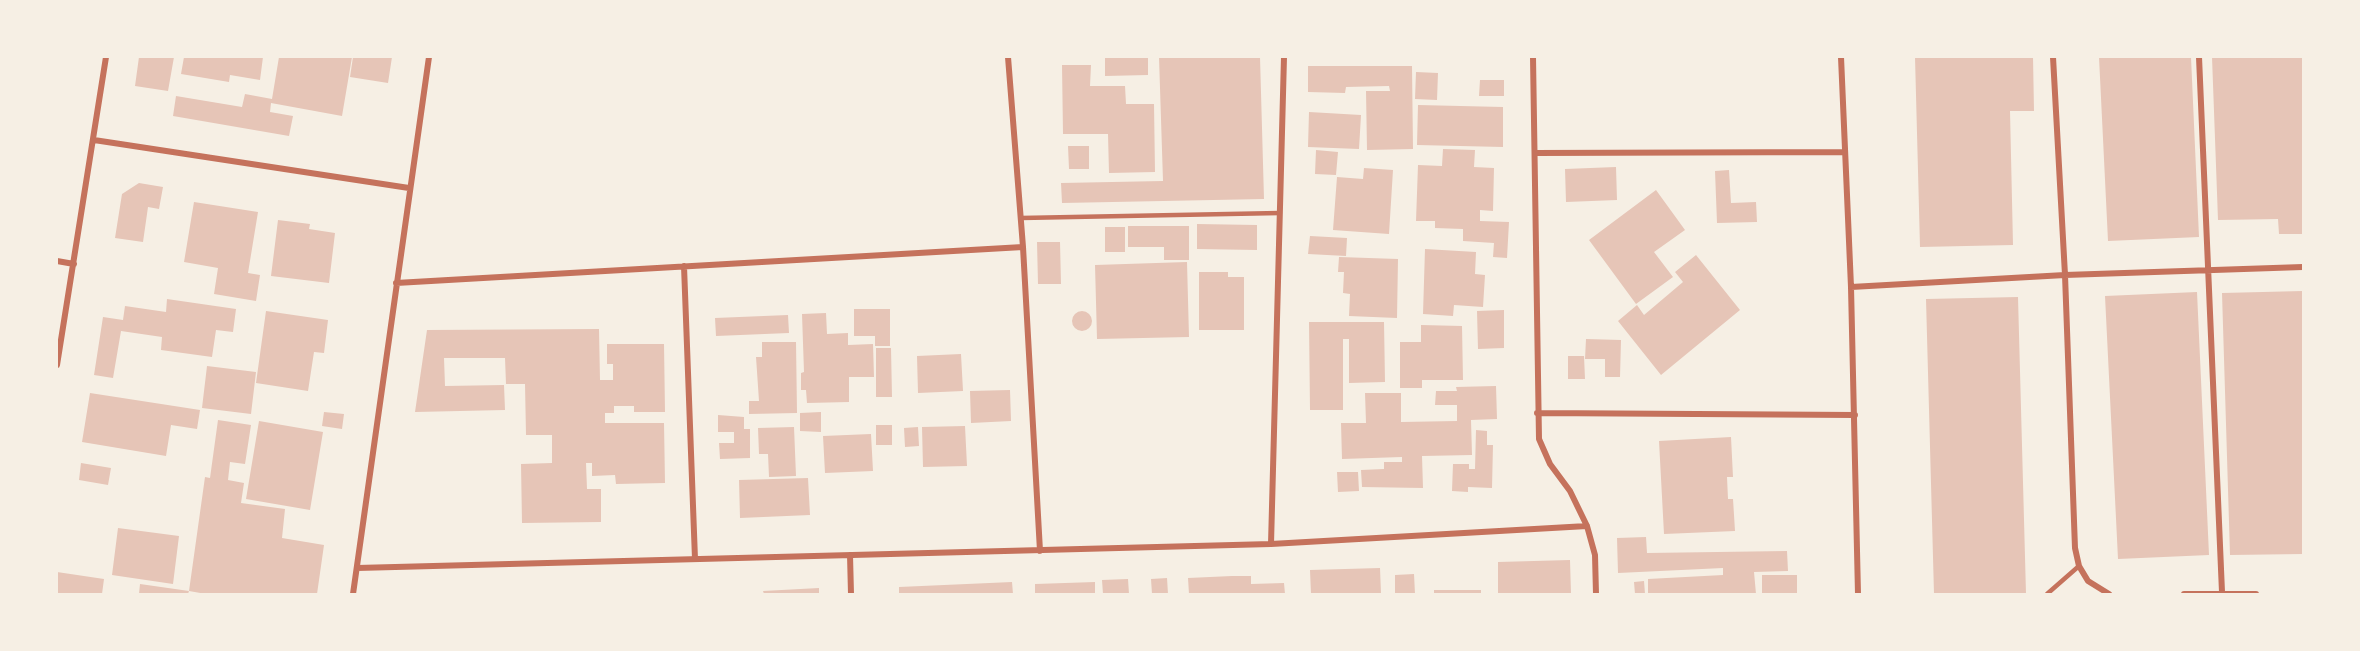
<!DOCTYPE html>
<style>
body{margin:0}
#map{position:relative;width:2360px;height:651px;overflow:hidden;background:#f6efe4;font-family:"Source Serif 4",serif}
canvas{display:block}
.frame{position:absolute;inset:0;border:58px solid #f6efe4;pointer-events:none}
</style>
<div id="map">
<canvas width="2360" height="651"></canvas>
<div class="frame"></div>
</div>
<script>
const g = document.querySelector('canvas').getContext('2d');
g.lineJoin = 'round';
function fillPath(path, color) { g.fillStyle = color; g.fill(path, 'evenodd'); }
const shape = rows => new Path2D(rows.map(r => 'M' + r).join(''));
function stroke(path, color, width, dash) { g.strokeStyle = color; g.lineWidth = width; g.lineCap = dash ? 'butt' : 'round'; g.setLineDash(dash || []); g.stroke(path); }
const building = shape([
 [139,57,174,57,168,91,135,86],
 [184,57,263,57,260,80,230,75,229,82,181,74],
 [279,57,352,57,342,116,271,103,270,112,293,116,289,136,173,116,176,96,242,107,245,94,272,99],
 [353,57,392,57,388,83,350,77],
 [1105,57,1148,57,1148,75,1105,76],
 [1159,57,1260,57,1264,199,1062,203,1061,183,1163,181],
 [1915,57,2033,57,2034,111,2010,111,2013,245,1920,247],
 [2099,57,2191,57,2199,237,2108,241],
 [2212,57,2303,57,2303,234,2279,234,2278,219,2218,220],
 [1062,65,1091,65,1090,86,1125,86,1126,104,1154,104,1155,172,1109,173,1108,134,1063,134],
 [1308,66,1412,66,1413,149,1367,150,1366,91,1390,91,1389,86,1346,87,1345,93,1308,92],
 [1416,72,1438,73,1437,100,1415,99],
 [1480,80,1504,80,1504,96,1479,96],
 [1418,105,1503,107,1503,147,1417,145],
 [1309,112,1361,115,1359,149,1308,147],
 [1068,146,1089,146,1089,169,1069,169],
 [1443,149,1475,150,1474,167,1494,168,1493,211,1480,210,1480,221,1509,222,1507,258,1493,257,1494,243,1463,241,1463,229,1435,228,1435,221,1416,221,1418,165,1442,166],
 [1316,150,1338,152,1336,175,1315,174],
 [1616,167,1617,200,1566,202,1565,169],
 [1364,168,1393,170,1389,234,1333,230,1337,177,1363,179],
 [1729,170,1731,203,1756,202,1757,222,1717,223,1715,171],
 [139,183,163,187,159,209,148,207,143,242,115,238,122,194],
 [1656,190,1685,230,1654,252,1673,277,1636,304,1589,240],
 [194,202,258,212,248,273,260,275,256,301,214,294,218,268,184,262],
 [278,220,310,224,309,229,335,233,329,283,271,276],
 [1197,224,1257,225,1257,250,1197,249],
 [1128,226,1189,226,1189,260,1164,260,1164,247,1128,247],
 [1105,227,1125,227,1125,252,1105,252],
 [1310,236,1347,238,1346,256,1308,254],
 [1037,242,1060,242,1061,284,1038,284],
 [1425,249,1476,252,1475,274,1485,275,1483,307,1454,305,1453,316,1423,314],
 [1696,255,1740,310,1661,375,1618,321,1637,305,1644,315,1683,282,1675,272],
 [1339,257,1398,259,1397,318,1349,316,1350,294,1343,293,1344,272,1338,272],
 [1187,262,1189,337,1097,339,1095,265],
 [1199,272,1228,272,1228,277,1244,277,1244,330,1199,330],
 [2303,291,2303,554,2230,555,2222,293],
 [2197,292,2209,555,2118,559,2105,296],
 [2018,297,2026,594,1934,594,1926,299],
 [167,299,236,309,233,332,216,330,212,357,161,350,162,337,121,331,113,378,94,375,103,317,123,320,125,306,166,312],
 [854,309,890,309,890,346,875,346,875,336,854,336],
 [1504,310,1504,348,1478,349,1477,311],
 '1072 321a10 10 0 1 1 20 0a10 10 0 1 1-20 0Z',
 [266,311,328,320,324,353,314,352,308,391,256,383],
 [826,313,827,334,848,333,848,345,873,344,874,377,849,377,849,402,807,403,806,390,801,390,801,373,804,372,802,314],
 [788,315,789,333,716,336,715,318],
 [1309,322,1384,322,1385,382,1349,383,1349,339,1343,339,1343,410,1310,410],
 [1421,325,1462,326,1463,380,1422,380,1422,388,1400,388,1400,342,1421,342],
 [599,329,600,380,613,380,613,364,607,364,607,344,664,344,665,412,634,412,634,406,614,406,614,413,605,413,605,423,664,423,665,483,616,484,615,475,592,476,592,463,586,463,587,489,601,489,601,522,522,523,521,464,552,463,552,435,526,435,525,384,506,384,505,358,444,358,445,386,504,385,505,410,415,412,427,330],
 [1586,339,1621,340,1620,377,1605,377,1605,359,1585,359],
 [762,342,796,342,797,413,749,414,749,401,759,401,756,357,762,357],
 [876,348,891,348,892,397,876,397],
 [961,354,963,391,918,393,917,356],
 [1568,356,1584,356,1585,379,1568,379],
 [207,366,256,372,251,414,202,408],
 [1496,386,1497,419,1471,420,1472,455,1422,456,1423,488,1362,487,1361,470,1384,469,1384,462,1402,462,1402,457,1342,459,1341,423,1366,423,1365,393,1401,393,1401,422,1457,421,1457,405,1435,405,1436,391,1457,391,1456,387],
 [1010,390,1011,421,971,423,970,391],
 [90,393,200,410,197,429,171,425,166,456,82,442],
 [324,412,344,414,342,429,322,426],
 [821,412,821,432,800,431,800,413],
 [718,415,744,417,744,429,750,429,750,458,720,459,719,443,734,443,734,432,718,432],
 [218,420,251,425,245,464,230,462,228,480,244,483,241,503,285,509,282,538,324,545,317,594,206,594,189,591,205,477,210,478],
 [259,421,323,432,310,510,246,499],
 [876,425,892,425,892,445,876,445],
 [965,426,967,466,923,467,922,427],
 [794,427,796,476,769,477,768,454,759,454,758,428],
 [918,427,919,446,905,447,904,428],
 [1476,430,1487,431,1487,445,1493,445,1492,488,1468,487,1468,492,1452,491,1453,464,1469,464,1469,469,1475,469],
 [871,434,873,471,825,473,823,436],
 [1731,437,1733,477,1727,477,1728,499,1733,499,1735,531,1664,534,1659,441],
 [81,463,111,468,108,485,79,480],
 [1337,472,1358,472,1359,491,1338,492],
 [808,478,810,515,740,518,739,480],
 [118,528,179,536,173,584,112,575],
 [1646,537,1647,553,1787,551,1788,571,1754,572,1756,594,1648,594,1648,579,1723,575,1723,568,1618,573,1617,538],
 [1570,560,1571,594,1498,594,1498,562],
 [1380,568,1381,594,1311,594,1310,570],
 [57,572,104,579,102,594,57,594],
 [1414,574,1415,594,1395,594,1395,575],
 [1762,575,1797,575,1797,594,1762,594],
 [1232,576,1251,576,1251,584,1284,583,1285,594,1189,594,1188,578],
 [1167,578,1168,594,1152,594,1151,579],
 [1128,579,1129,594,1103,594,1102,580],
 [1644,581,1645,594,1635,594,1634,582],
 [1012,582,1013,594,899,594,899,587],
 [1095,582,1095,594,1035,594,1035,584],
 [140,584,189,591,188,594,139,594],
 [819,588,819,594,764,594,763,591],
 [1434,590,1481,590,1481,594,1434,594]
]);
const service = shape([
 [1021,218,1280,213],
 [2047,594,2079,566]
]);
const minor = shape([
 [1008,57,1023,247,1040,551],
 [1533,57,1539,439,1550,464,1570,491,1587,526,1595,555,1596,594],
 [1841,57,1851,287,1858,594],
 [2053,57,2065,275,2075,548,2079,566,2088,581,2109,594],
 [2199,57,2222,592],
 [94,140,409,188],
 [1536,153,1844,152],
 [57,261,74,264],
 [684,266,695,559],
 [396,283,1023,247],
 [1851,287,2065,275,2303,267],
 [57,365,106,57],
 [1537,413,1855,415],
 [1271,544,1284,57],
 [850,555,851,594],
 [357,568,1271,544,1587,526],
 [353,594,429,57],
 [2184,594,2256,594]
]);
fillPath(building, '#e6c5b7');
stroke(service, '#c5725c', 4.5);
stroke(minor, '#c5725c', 6);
</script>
